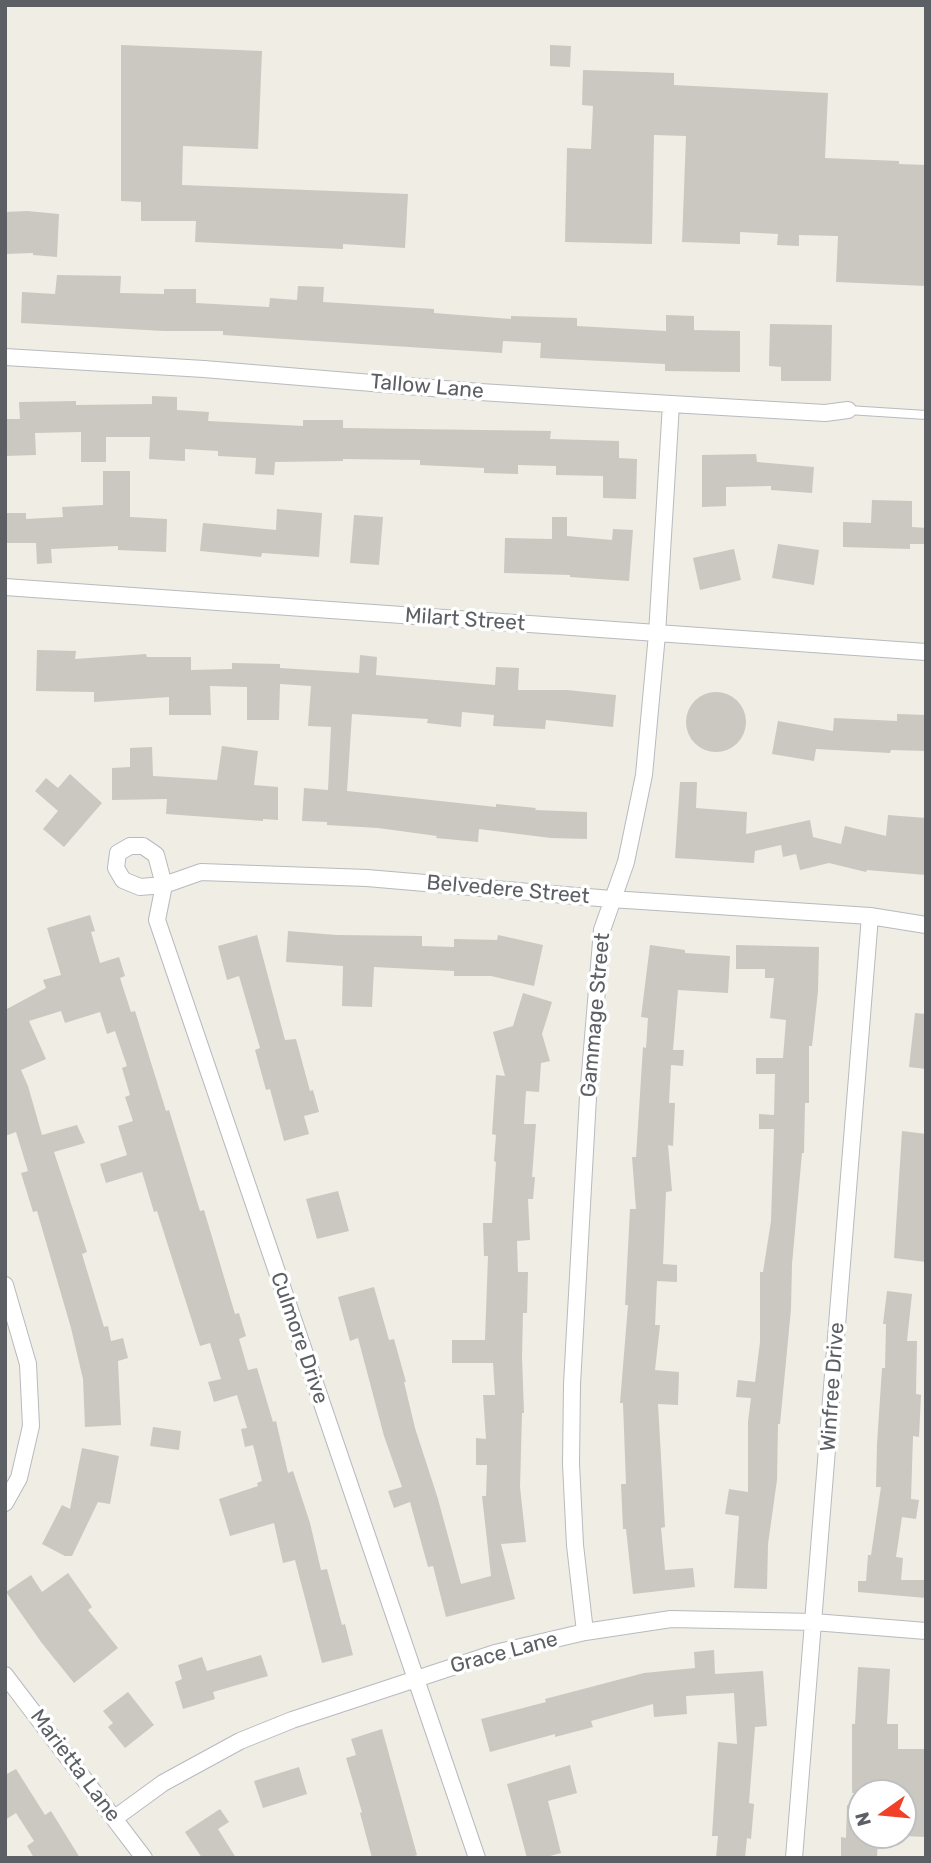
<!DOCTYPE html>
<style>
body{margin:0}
#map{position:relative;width:931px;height:1863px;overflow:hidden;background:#efede4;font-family:Rubik,sans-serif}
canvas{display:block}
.frame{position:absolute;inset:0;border:7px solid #5c6065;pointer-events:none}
.north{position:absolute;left:847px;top:1779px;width:70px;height:70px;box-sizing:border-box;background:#fff;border:2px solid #bebfc1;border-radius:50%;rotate:255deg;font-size:19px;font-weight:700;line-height:28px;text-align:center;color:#5c6065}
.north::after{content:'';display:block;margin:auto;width:24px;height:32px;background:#f14028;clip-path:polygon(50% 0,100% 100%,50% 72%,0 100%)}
</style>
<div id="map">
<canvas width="931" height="1863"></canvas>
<div class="frame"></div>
<div class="north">N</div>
</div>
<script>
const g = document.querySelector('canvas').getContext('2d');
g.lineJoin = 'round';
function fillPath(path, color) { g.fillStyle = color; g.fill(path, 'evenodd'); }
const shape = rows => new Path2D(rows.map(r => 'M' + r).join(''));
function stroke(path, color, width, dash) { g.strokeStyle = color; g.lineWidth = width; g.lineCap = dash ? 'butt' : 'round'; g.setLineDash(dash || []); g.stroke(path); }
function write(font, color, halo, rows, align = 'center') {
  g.font = font + ' Rubik,sans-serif'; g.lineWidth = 7; g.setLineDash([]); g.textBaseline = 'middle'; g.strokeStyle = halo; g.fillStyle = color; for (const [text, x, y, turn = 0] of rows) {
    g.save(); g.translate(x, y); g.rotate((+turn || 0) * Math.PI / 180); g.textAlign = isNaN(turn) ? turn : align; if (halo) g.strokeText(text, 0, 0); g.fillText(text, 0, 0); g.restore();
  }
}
const building = shape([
 [121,45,262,51,258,149,183,146,182,185,408,194,405,248,343,244,343,249,195,242,196,221,141,221,141,202,121,201],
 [550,45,571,46,570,67,550,66],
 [583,70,674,73,674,85,828,93,825,158,899,161,899,164,926,165,926,286,836,282,838,236,799,235,799,246,777,245,778,234,740,232,740,244,682,242,686,136,654,135,652,244,565,242,567,148,591,149,593,106,582,105],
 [27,211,59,214,57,257,33,255,33,253,5,254,5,212],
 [57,275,121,276,120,293,164,294,164,289,196,289,196,303,269,307,270,298,297,300,298,286,324,287,323,302,434,309,434,313,511,319,511,316,577,318,577,326,666,331,666,315,694,316,694,330,740,331,740,372,665,371,665,364,540,358,541,343,503,341,502,353,223,335,223,331,164,331,21,323,22,292,55,294],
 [770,324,832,325,831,381,781,381,781,367,769,366],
 [152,396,177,397,177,410,209,412,208,421,303,426,303,420,343,420,343,428,551,431,550,439,619,441,619,458,637,459,636,499,603,498,603,476,556,475,556,466,518,465,518,474,484,473,484,468,420,465,420,460,343,459,343,461,275,462,274,475,255,474,256,458,218,456,218,451,185,449,185,461,149,459,150,437,106,437,106,462,81,462,81,432,35,433,36,455,5,456,5,419,20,419,19,402,76,401,76,405,152,404],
 [756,454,757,462,814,467,812,493,771,490,771,486,726,487,726,506,702,507,702,455],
 [103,471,130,471,130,517,167,519,166,552,118,550,118,546,51,549,52,563,37,564,36,543,5,543,5,513,26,513,26,519,63,517,62,507,103,505],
 [872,500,912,501,912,527,926,528,926,544,910,544,910,549,843,547,843,522,871,523],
 [277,509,322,513,319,557,262,553,261,557,200,551,203,523,276,530],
 [354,515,383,517,379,565,350,563],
 [552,517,567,517,567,536,612,540,613,529,633,530,629,581,570,577,570,575,504,573,505,538,552,539],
 [778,544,819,550,814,585,772,578],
 [734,549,741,580,700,590,693,558],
 [37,650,76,651,75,659,146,654,147,657,191,657,191,670,232,669,232,663,280,664,280,668,359,673,360,655,377,657,376,675,495,685,496,667,519,668,518,690,567,690,616,695,613,727,546,720,545,729,493,726,494,715,462,712,461,727,427,723,428,719,352,714,347,791,496,807,496,804,536,808,535,810,587,812,587,839,551,838,479,829,478,842,436,838,437,836,378,828,327,825,327,822,302,821,304,788,328,790,331,727,308,726,311,686,280,684,279,720,247,720,247,687,210,686,211,715,169,715,169,697,94,702,94,692,36,691],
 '686 722a30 30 0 1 1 60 0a30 30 0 1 1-60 0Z',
 [897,714,926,715,926,751,891,750,890,753,816,749,814,761,772,754,778,721,833,731,834,718,897,721],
 [222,746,258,751,254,785,278,787,278,820,263,819,263,821,166,814,167,799,112,800,112,768,130,767,130,748,152,747,153,776,217,780],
 [70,774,102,803,64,847,43,829,58,811,35,791,46,778,58,788],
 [680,782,697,782,696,808,747,812,746,834,810,820,813,837,841,844,845,826,886,836,888,815,926,818,926,875,867,870,866,872,829,863,800,870,796,854,783,857,781,845,755,851,754,863,675,858],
 [90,915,95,931,91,932,100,963,119,957,125,976,120,978,131,1012,135,1011,166,1111,169,1110,200,1211,204,1210,235,1314,239,1313,246,1336,239,1339,248,1370,257,1368,273,1422,276,1421,288,1473,293,1471,310,1523,321,1570,327,1569,342,1625,345,1624,353,1655,322,1663,295,1560,283,1563,274,1523,230,1536,219,1499,258,1486,257,1483,262,1481,253,1445,245,1447,241,1429,247,1428,237,1395,214,1402,208,1382,221,1379,210,1343,200,1346,157,1211,154,1212,142,1172,106,1183,100,1164,127,1155,118,1126,133,1121,125,1097,130,1095,122,1068,127,1066,115,1031,107,1034,100,1012,65,1023,61,1011,29,1021,46,1059,21,1070,28,1086,42,1135,77,1125,85,1143,54,1152,87,1252,82,1254,104,1327,108,1326,111,1341,123,1338,128,1358,118,1361,121,1425,85,1427,83,1379,71,1328,37,1211,33,1212,21,1173,28,1171,16,1132,5,1136,5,1010,46,988,43,980,61,975,47,928],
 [288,931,336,935,422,936,422,946,454,947,454,939,497,940,498,935,543,945,534,986,491,976,454,976,454,971,374,967,372,1007,342,1006,343,966,286,962],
 [257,935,285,1040,296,1039,310,1091,313,1090,319,1112,304,1116,309,1134,284,1141,270,1089,266,1090,255,1050,260,1048,239,976,227,980,218,946],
 [650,945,685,950,685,953,730,956,728,993,678,990,673,1050,684,1050,683,1066,671,1065,669,1103,675,1103,673,1146,668,1145,672,1191,666,1192,663,1264,677,1265,677,1282,657,1281,655,1325,660,1325,655,1370,679,1372,678,1405,658,1404,665,1527,661,1528,665,1570,693,1568,695,1587,633,1594,626,1529,623,1529,621,1484,626,1484,623,1403,620,1403,628,1305,625,1305,630,1209,636,1209,632,1157,636,1157,643,1047,646,1048,648,1018,641,1017],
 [736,945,819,947,818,991,812,1046,809,1046,809,1103,805,1103,804,1153,802,1153,792,1264,791,1309,780,1424,778,1424,777,1480,768,1544,767,1589,734,1588,739,1516,725,1514,729,1489,748,1492,748,1422,751,1398,736,1397,738,1380,755,1382,760,1342,760,1272,763,1272,771,1221,774,1129,759,1129,759,1114,774,1115,775,1074,756,1074,756,1058,783,1058,786,1020,770,1018,774,978,765,978,765,969,736,969],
 [523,993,552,1002,542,1034,550,1061,541,1063,539,1092,526,1091,524,1124,536,1124,532,1177,535,1177,533,1199,528,1199,530,1240,517,1241,518,1272,528,1272,527,1313,523,1313,522,1357,524,1413,522,1413,520,1487,526,1542,501,1544,515,1599,446,1617,433,1566,428,1567,410,1502,394,1508,388,1491,402,1487,384,1436,358,1338,350,1341,338,1297,374,1287,389,1340,394,1339,406,1382,404,1382,415,1428,438,1499,461,1584,491,1576,482,1496,486,1496,487,1465,476,1465,476,1438,486,1439,483,1395,495,1395,493,1363,452,1363,452,1340,485,1340,488,1256,484,1256,483,1223,492,1223,496,1162,494,1161,496,1135,492,1134,496,1075,505,1076,493,1032,513,1026],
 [915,1013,926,1014,926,1069,909,1067],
 [902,1131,926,1134,926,1262,894,1258],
 [338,1191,349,1231,317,1239,306,1199],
 [887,1291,912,1294,907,1341,917,1341,916,1394,921,1395,919,1437,913,1436,911,1499,919,1500,916,1519,902,1517,896,1557,903,1558,901,1580,926,1580,926,1598,858,1592,858,1581,866,1581,868,1555,871,1555,881,1487,876,1487,877,1444,882,1368,885,1368,886,1324,883,1324],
 [153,1427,181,1431,179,1450,150,1446],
 [82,1448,119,1456,110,1504,98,1502,72,1556,65,1556,42,1544,62,1505,70,1509],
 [68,1573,92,1607,88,1610,118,1648,74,1683,41,1642,6,1592,31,1575,42,1592],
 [714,1650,715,1674,763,1671,767,1726,755,1727,749,1803,754,1804,751,1839,747,1838,745,1858,716,1858,718,1836,712,1836,718,1742,737,1744,734,1693,686,1696,687,1714,654,1717,653,1704,591,1721,593,1727,555,1737,555,1734,490,1752,481,1719,546,1702,545,1699,644,1673,695,1668,694,1652],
 [261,1655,268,1676,213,1692,215,1699,183,1709,175,1682,182,1679,178,1665,202,1657,207,1671],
 [858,1667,890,1669,887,1724,898,1724,898,1749,926,1749,926,1837,903,1836,903,1793,852,1793,852,1724,855,1724],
 [128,1692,154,1725,125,1748,108,1727,113,1723,103,1711],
 [382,1729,417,1855,408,1858,372,1858,360,1813,362,1812,346,1758,356,1755,351,1739],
 [570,1765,577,1793,548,1801,561,1853,543,1858,527,1858,507,1784],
 [299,1767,307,1794,263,1808,254,1781],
 [16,1769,45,1815,51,1811,80,1858,34,1858,27,1846,34,1841,16,1813,5,1820,5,1775],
 [847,1805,861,1805,861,1835,878,1835,877,1858,841,1858,841,1837,846,1838],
 [220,1809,229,1822,218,1829,236,1858,202,1858,185,1832]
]);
const lane = shape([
 [848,410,926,415]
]);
const street = shape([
 [5,357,204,369,480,392,671,404,825,413,848,410],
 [5,587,926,652],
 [5,1285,28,1364,31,1426,19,1478,5,1503],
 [585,1632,575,1545,571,1464,572,1384,588,1097,602,930,626,862,644,775,657,634,671,404],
 [5,1675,144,1858],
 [115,1818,163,1783,240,1741,292,1720,495,1653,585,1632,671,1619,814,1622,926,1631],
 [477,1858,157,920,164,885,156,855,143,846,130,846,118,853,116,868,123,880,140,887,164,885,201,872,367,878,611,899,870,916,926,925],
 [794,1858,870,916]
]);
const streetNames = [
 ["Tallow Lane",427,387,5],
 ["Milart Street",465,620,4],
 ["Belvedere Street",508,890,5],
 ["Gammage Street",596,1015,-85],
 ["Culmore Drive",299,1338,71],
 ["Winfree Drive",833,1387,-86],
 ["Grace Lane",504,1653,-15],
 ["Marietta Lane",75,1766,53]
];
fillPath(building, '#cac8c1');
stroke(lane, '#b7babf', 10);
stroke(street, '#b7babf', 18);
stroke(lane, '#fff', 8);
stroke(street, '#fff', 16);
write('21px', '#5c6065', '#fff', streetNames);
</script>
